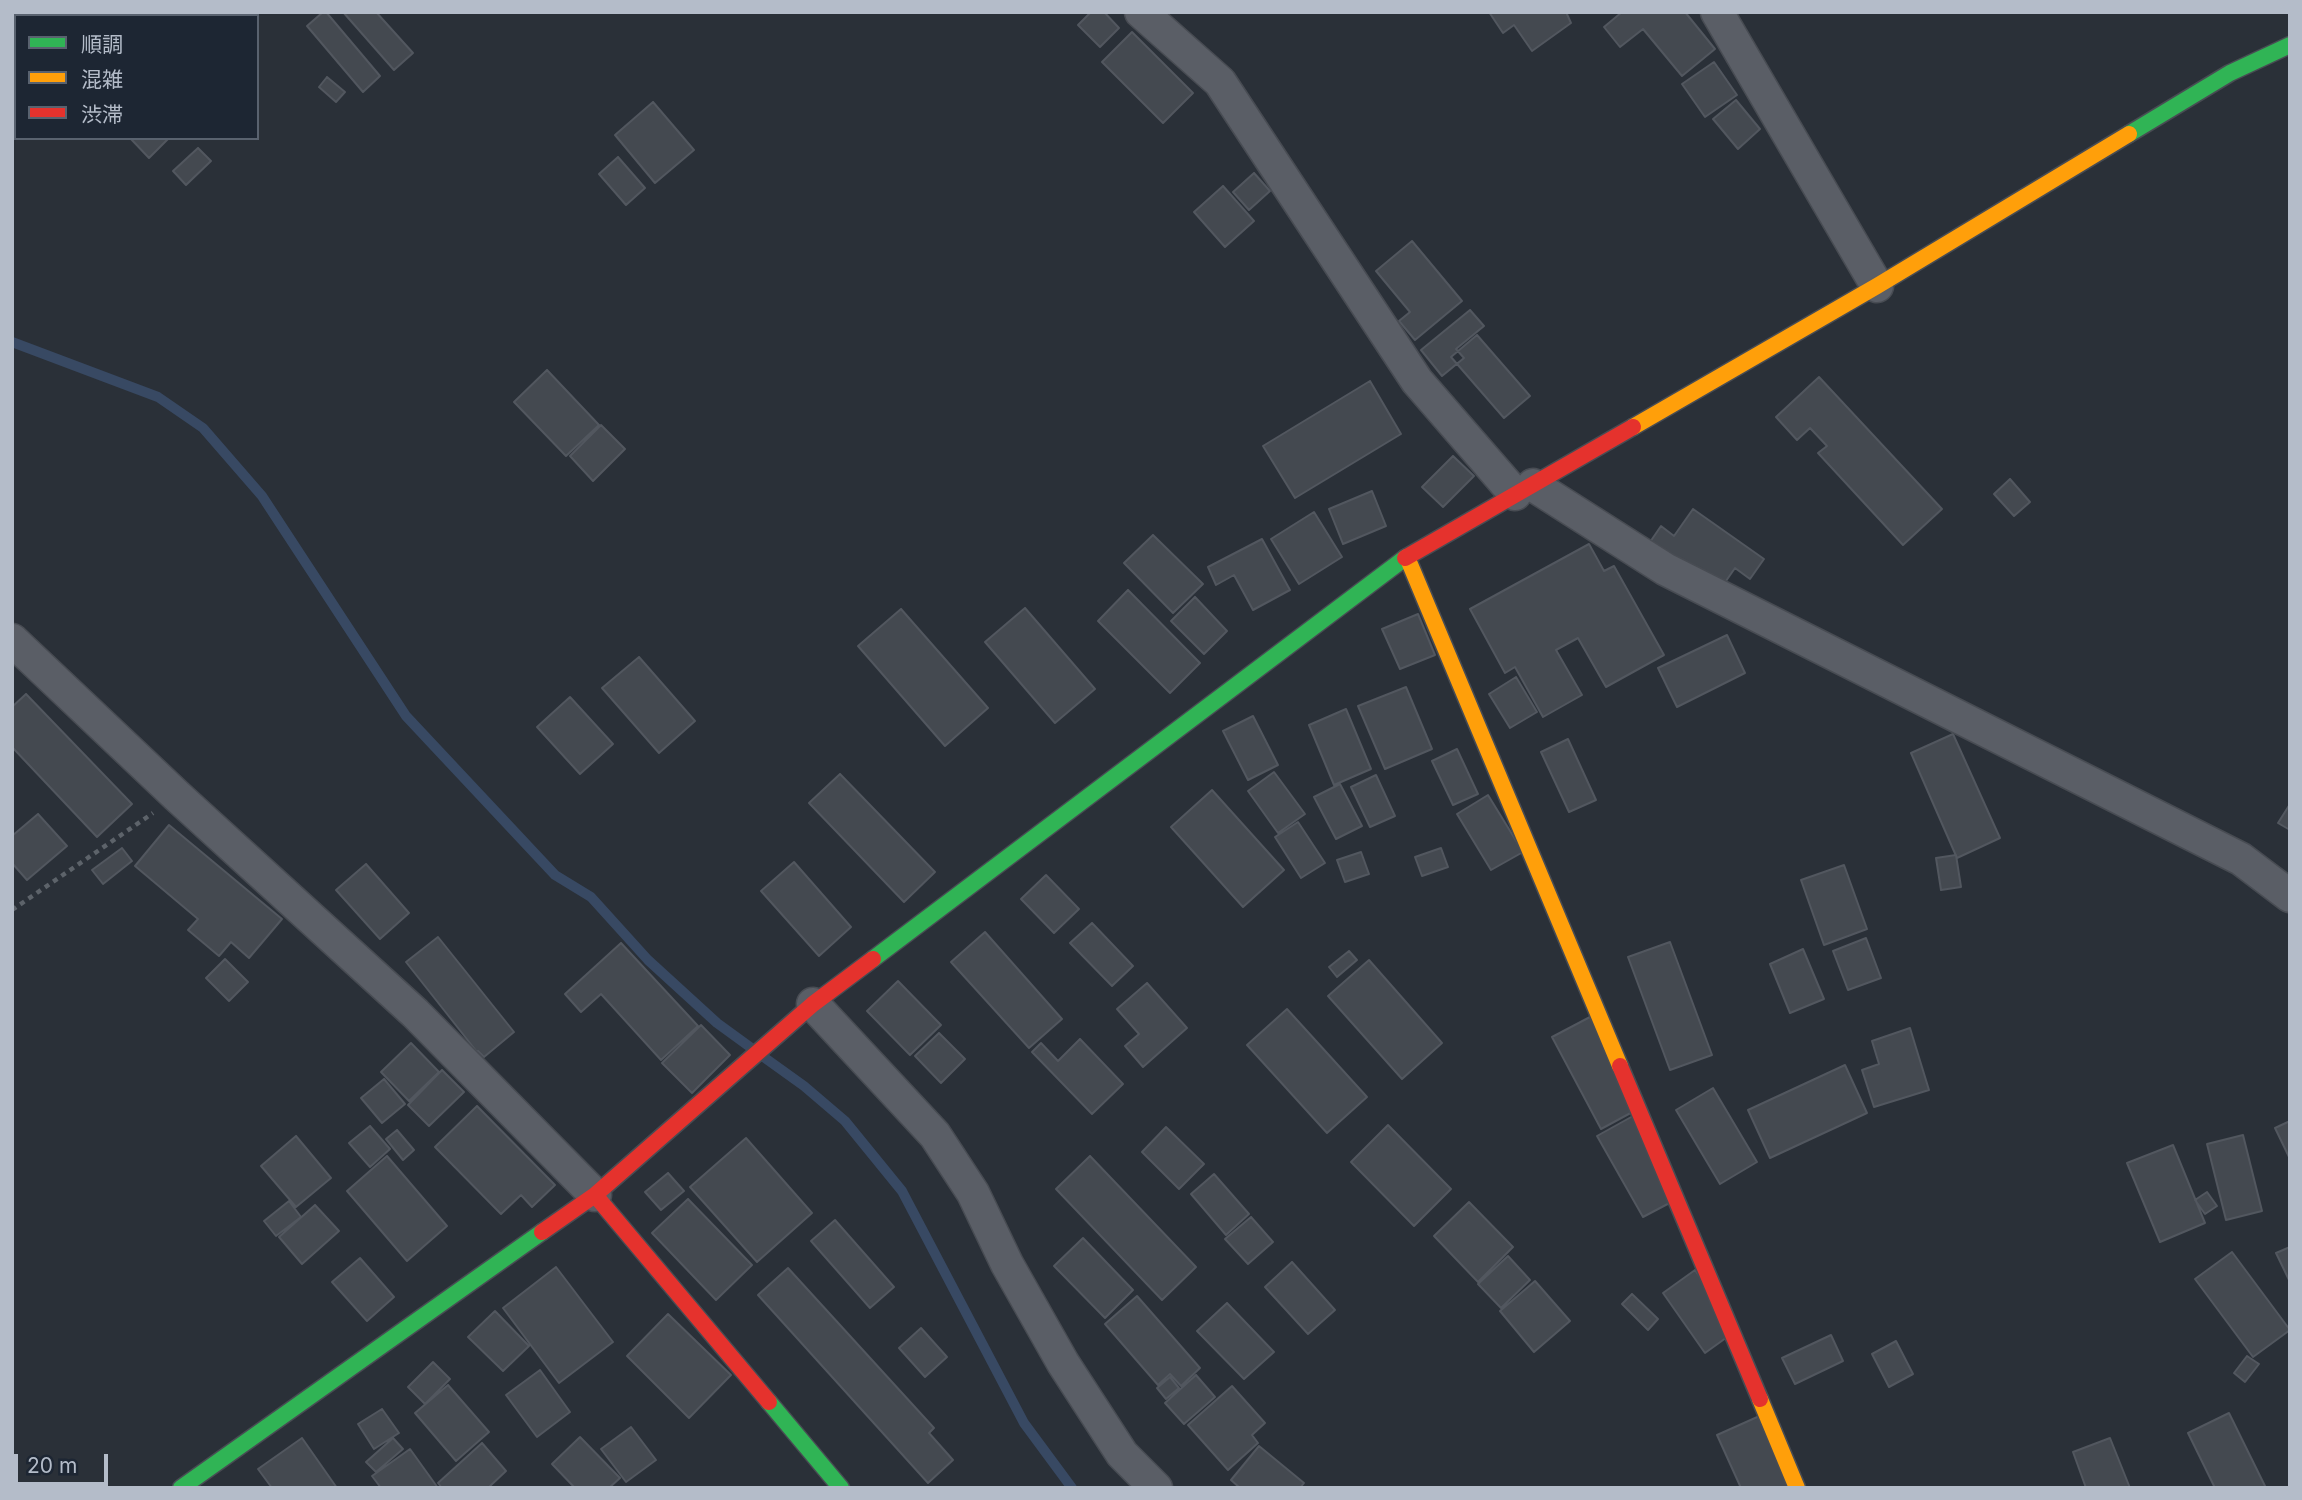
<!DOCTYPE html>
<meta charset="utf-8">
<style>
body{margin:0}
#map{position:relative;width:2302px;height:1500px;overflow:hidden;background:#2a3038;font-family:Inter,"Noto Sans JP",sans-serif}
canvas{display:block}
.frame{position:absolute;inset:0;border:14px solid #b4bcc9;pointer-events:none}
.legend{position:absolute;left:14px;top:14px;width:245px;height:126px;box-sizing:border-box;background:#1d2633;border:2px solid #59626f;margin:0;padding:9px 12px;list-style:none;font-size:21px;color:#b4bcc9}
.legend li{display:flex;align-items:center;gap:14px;height:35px}
.legend b{width:35px;border:2px solid #59626f}
.scale{position:absolute;left:14px;top:1454px;width:94px;height:32px;box-sizing:border-box;border:4px solid #b4bcc9;border-top:0;padding-left:9px;font-size:21px;line-height:24px;white-space:nowrap;color:#b4bcc9;-webkit-text-stroke:5px #1d2633;paint-order:stroke}
</style>
<div id="map">
<canvas width="2302" height="1500"></canvas>
<div class="frame"></div>
<ul class="legend">
<li><b style="height:9px;background:#30b455"></b>順調</li>
<li><b style="height:9px;background:#ff9f0a"></b>混雑</li>
<li><b style="height:9px;background:#e5322d"></b>渋滞</li>
</ul>
<div class="scale">20 m</div>
</div>
<script>
const g = document.querySelector('canvas').getContext('2d');
g.lineJoin = 'round';
const shape = rows => new Path2D(rows.map(r => 'M' + r).join(''));
function stroke(path, color, width, dash) { g.strokeStyle = color; g.lineWidth = width; g.lineCap = dash ? 'butt' : 'round'; g.setLineDash(dash || []); g.stroke(path); }
function fillPath(path, color) { g.fillStyle = color; g.fill(path, 'evenodd'); }
const stream = shape([
 [12,342,158,397,203,428,262,496,406,716,555,875,591,897,648,960,717,1023,750,1047],
 [765,1058,804,1086,845,1121,902,1191,1024,1423,1072,1488]
]);
const building = shape([
 [323,12,326,12,380,76,363,92,307,26,323,12],
 [343,12,376,12,413,53,394,70,343,12],
 [1091,12,1104,12,1119,28,1100,47,1078,25,1091,12],
 [1489,12,1566,12,1571,23,1532,51,1514,25,1503,33,1489,12],
 [1622,12,1685,12,1715,49,1682,76,1643,29,1620,47,1604,27,1622,12],
 [1132,32,1193,93,1163,123,1102,62,1132,32],
 [1714,62,1737,95,1705,117,1682,84,1714,62],
 [327,77,345,92,336,102,319,87,327,77],
 [1736,100,1760,129,1738,149,1713,119,1736,100],
 [653,102,694,150,655,183,615,135,653,102],
 [130,138,169,138,149,158,130,138],
 [198,148,211,161,186,185,173,171,198,148],
 [618,157,645,188,626,205,599,174,618,157],
 [1254,173,1270,191,1249,210,1233,192,1254,173],
 [1223,186,1254,221,1225,247,1194,212,1223,186],
 [1412,241,1462,301,1415,340,1399,321,1410,312,1376,271,1412,241],
 [1470,310,1484,326,1456,349,1464,358,1442,376,1421,350,1470,310],
 [1477,335,1530,396,1504,418,1451,357,1477,335],
 [547,370,599,425,566,456,514,402,547,370],
 [1819,377,1942,509,1903,545,1818,453,1827,446,1810,428,1797,440,1776,417,1819,377],
 [1370,381,1401,434,1295,498,1263,446,1370,381],
 [601,425,625,449,593,481,570,456,601,425],
 [1453,456,1474,476,1443,507,1422,487,1453,456],
 [2010,479,2030,502,2014,516,1994,494,2010,479],
 [1372,491,1386,526,1343,544,1329,509,1372,491],
 [1693,509,1764,559,1750,579,1735,568,1717,594,1648,545,1661,526,1674,536,1693,509],
 [1314,512,1342,557,1299,584,1271,539,1314,512],
 [1153,535,1203,584,1173,613,1124,563,1153,535],
 [1262,539,1290,590,1253,610,1234,575,1216,585,1208,567,1262,539],
 [1589,544,1604,571,1614,566,1664,655,1606,687,1578,638,1556,650,1582,695,1543,717,1515,667,1505,673,1470,609,1589,544],
 [1128,590,1200,663,1170,693,1098,621,1128,590],
 [1195,597,1227,631,1204,654,1171,621,1195,597],
 [1025,608,1095,689,1055,723,985,642,1025,608],
 [901,609,988,708,945,746,858,646,901,609],
 [1418,614,1435,655,1400,669,1382,629,1418,614],
 [1727,635,1745,673,1677,707,1658,668,1727,635],
 [639,657,695,721,659,753,602,688,639,657],
 [1516,677,1537,712,1510,728,1489,694,1516,677],
 [1406,687,1432,749,1385,769,1358,706,1406,687],
 [26,694,132,804,97,837,12,747,12,707,26,694],
 [570,697,613,744,580,774,537,727,570,697],
 [1346,709,1371,769,1334,785,1309,725,1346,709],
 [1253,716,1278,765,1248,780,1223,731,1253,716],
 [1953,734,2000,838,1957,858,1911,753,1953,734],
 [1568,739,1596,800,1569,812,1541,752,1568,739],
 [1457,749,1478,794,1453,805,1432,761,1457,749],
 [1274,772,1305,814,1278,833,1248,791,1274,772],
 [840,774,935,872,904,902,809,803,840,774],
 [1376,775,1395,816,1370,827,1351,787,1376,775],
 [1340,784,1362,826,1336,839,1314,797,1340,784],
 [1212,790,1284,870,1243,907,1171,827,1212,790],
 [1488,795,1523,852,1491,870,1457,814,1488,795],
 [2290,804,2290,830,2278,823,2290,804],
 [38,814,67,846,27,880,12,863,12,836,38,814],
 [1298,822,1325,863,1301,878,1275,837,1298,822],
 [169,825,282,919,249,958,231,942,219,956,188,930,198,919,135,866,169,825],
 [122,848,132,861,103,884,92,870,122,848],
 [1441,848,1448,867,1422,876,1415,857,1441,848],
 [1361,852,1369,874,1345,882,1337,860,1361,852],
 [1956,855,1961,887,1941,890,1936,858,1956,855],
 [794,862,851,927,819,956,761,891,794,862],
 [366,864,409,913,380,939,336,890,366,864],
 [1844,865,1867,929,1824,945,1801,880,1844,865],
 [1046,875,1079,909,1054,933,1021,899,1046,875],
 [1092,923,1133,966,1112,986,1070,943,1092,923],
 [985,932,1062,1019,1029,1048,951,962,985,932],
 [438,937,514,1032,484,1057,478,1051,477,1052,406,962,438,937],
 [1866,938,1881,978,1848,990,1833,951,1866,938],
 [1670,942,1712,1055,1670,1070,1628,957,1670,942],
 [621,943,698,1026,661,1060,601,994,581,1012,565,994,621,943],
 [1803,949,1824,999,1790,1013,1770,964,1803,949],
 [1349,951,1357,960,1337,977,1329,967,1349,951],
 [225,959,248,982,229,1001,206,978,225,959],
 [1369,960,1442,1043,1402,1079,1328,996,1369,960],
 [898,981,941,1025,910,1055,867,1011,898,981],
 [1147,983,1187,1028,1143,1067,1125,1046,1139,1034,1117,1009,1147,983],
 [1287,1009,1367,1097,1327,1133,1247,1045,1287,1009],
 [1590,1017,1638,1109,1601,1129,1552,1037,1590,1017],
 [701,1025,730,1055,692,1093,662,1063,701,1025],
 [1910,1028,1929,1090,1874,1107,1862,1070,1879,1064,1872,1041,1910,1028],
 [939,1033,965,1059,941,1083,915,1056,939,1033],
 [1080,1039,1123,1084,1092,1114,1032,1052,1041,1043,1058,1061,1080,1039],
 [411,1043,439,1072,409,1101,381,1072,411,1043],
 [1845,1065,1867,1113,1770,1158,1748,1110,1845,1065],
 [442,1070,464,1092,429,1126,408,1105,442,1070],
 [384,1079,405,1104,382,1123,361,1098,384,1079],
 [1713,1088,1757,1162,1720,1184,1676,1110,1713,1088],
 [477,1106,555,1185,532,1207,521,1195,501,1214,435,1147,477,1106],
 [1633,1116,1679,1198,1643,1217,1597,1136,1633,1116],
 [2290,1121,2290,1159,2275,1128,2290,1121],
 [1388,1125,1451,1189,1414,1226,1351,1162,1388,1125],
 [370,1126,390,1149,370,1167,349,1143,370,1126],
 [1166,1127,1204,1164,1179,1189,1142,1152,1166,1127],
 [397,1130,414,1150,403,1160,386,1139,397,1130],
 [2243,1135,2262,1211,2226,1220,2207,1144,2243,1135],
 [296,1136,331,1178,296,1207,261,1166,296,1136],
 [746,1138,812,1213,757,1262,690,1187,746,1138],
 [2173,1145,2205,1223,2160,1242,2127,1163,2173,1145],
 [387,1156,447,1226,407,1261,347,1191,387,1156],
 [1090,1156,1196,1267,1162,1300,1056,1189,1090,1156],
 [668,1173,684,1191,661,1210,645,1192,668,1173],
 [1214,1174,1249,1214,1226,1235,1191,1194,1214,1174],
 [2207,1192,2217,1206,2205,1214,2195,1200,2207,1192],
 [688,1199,752,1265,716,1300,652,1233,688,1199],
 [289,1201,301,1217,276,1236,264,1221,289,1201],
 [1469,1202,1513,1247,1478,1282,1434,1236,1469,1202],
 [315,1205,339,1231,302,1264,279,1237,315,1205],
 [1251,1217,1273,1242,1248,1264,1225,1239,1251,1217],
 [835,1220,894,1287,870,1308,811,1241,835,1220],
 [1083,1238,1133,1290,1105,1318,1054,1266,1083,1238],
 [2290,1247,2290,1282,2276,1253,2290,1247],
 [2232,1252,2290,1330,2253,1357,2195,1279,2232,1252],
 [1508,1256,1530,1280,1501,1308,1478,1284,1508,1256],
 [360,1258,394,1297,367,1321,332,1282,360,1258],
 [1292,1262,1335,1310,1308,1334,1265,1287,1292,1262],
 [556,1267,613,1342,559,1383,503,1308,556,1267],
 [788,1268,934,1428,929,1433,953,1460,928,1483,758,1295,788,1268],
 [1695,1270,1737,1330,1705,1353,1663,1293,1695,1270],
 [1535,1281,1570,1321,1534,1352,1500,1311,1535,1281],
 [1632,1294,1658,1319,1648,1330,1622,1304,1632,1294],
 [1137,1296,1200,1368,1181,1386,1170,1374,1158,1385,1105,1324,1137,1296],
 [1227,1303,1274,1352,1244,1379,1197,1331,1227,1303],
 [495,1311,529,1346,503,1371,468,1337,495,1311],
 [668,1314,731,1375,689,1418,627,1356,668,1314],
 [921,1328,947,1357,925,1377,899,1348,921,1328],
 [1831,1335,1843,1361,1795,1384,1782,1358,1831,1335],
 [1896,1341,1913,1374,1889,1387,1872,1354,1896,1341],
 [2247,1356,2259,1364,2245,1382,2234,1373,2247,1356],
 [433,1362,450,1379,425,1404,408,1387,433,1362],
 [540,1370,570,1412,537,1437,506,1395,540,1370],
 [1196,1375,1215,1397,1184,1424,1165,1403,1196,1375],
 [1170,1377,1179,1388,1166,1399,1157,1388,1170,1377],
 [448,1385,489,1432,456,1461,415,1413,448,1385],
 [1232,1386,1265,1423,1252,1435,1258,1443,1228,1470,1188,1425,1232,1386],
 [382,1409,399,1433,374,1449,358,1424,382,1409],
 [2229,1413,2266,1488,2215,1488,2188,1433,2229,1413],
 [1764,1414,1799,1488,1741,1488,1717,1435,1764,1414],
 [631,1427,656,1460,626,1482,601,1449,631,1427],
 [580,1437,620,1478,609,1488,575,1488,552,1464,580,1437],
 [302,1438,337,1488,272,1488,258,1469,302,1438],
 [393,1438,403,1449,376,1472,366,1462,393,1438],
 [2110,1438,2130,1488,2086,1488,2073,1452,2110,1438],
 [482,1443,506,1471,488,1488,442,1488,438,1483,482,1443],
 [1259,1446,1304,1483,1300,1488,1240,1488,1231,1480,1259,1446],
 [410,1449,438,1488,381,1488,372,1476,410,1449]
]);
const path = shape([
 [12,910,153,813]
]);
const street = shape([
 [1141,12,1220,82,1417,381,1515,494],
 [1717,12,1877,286],
 [1533,485,1665,569,2241,859,2290,896],
 [12,640,177,796,415,1013,595,1195],
 [813,1004,935,1135,973,1193,1007,1264,1063,1363,1122,1454,1156,1488]
]);
const fast = shape([
 [2129,134,2230,73,2290,45],
 [873,959,1405,558],
 [769,1402,841,1488],
 [181,1488,542,1232]
]);
const slow = shape([
 [1633,427,1877,286,2129,134],
 [1407,557,1620,1066],
 [1760,1399,1797,1488]
]);
const jam = shape([
 [1405,558,1633,427],
 [1620,1066,1760,1399],
 [595,1195,769,1402],
 [542,1232,595,1195,813,1004,873,959]
]);
stroke(stream, '#384963', 10);
fillPath(building, '#444950');
stroke(building, '#52575f', 2);
stroke(street, '#484c53', 35);
stroke(fast, '#484c53', 19);
stroke(slow, '#484c53', 19);
stroke(jam, '#484c53', 19);
stroke(path, '#5d636a', 4.5, [5, 5]);
stroke(street, '#5a5e66', 32);
stroke(fast, '#30b455', 16);
stroke(slow, '#ff9f0a', 16);
stroke(jam, '#e5322d', 16);
</script>
